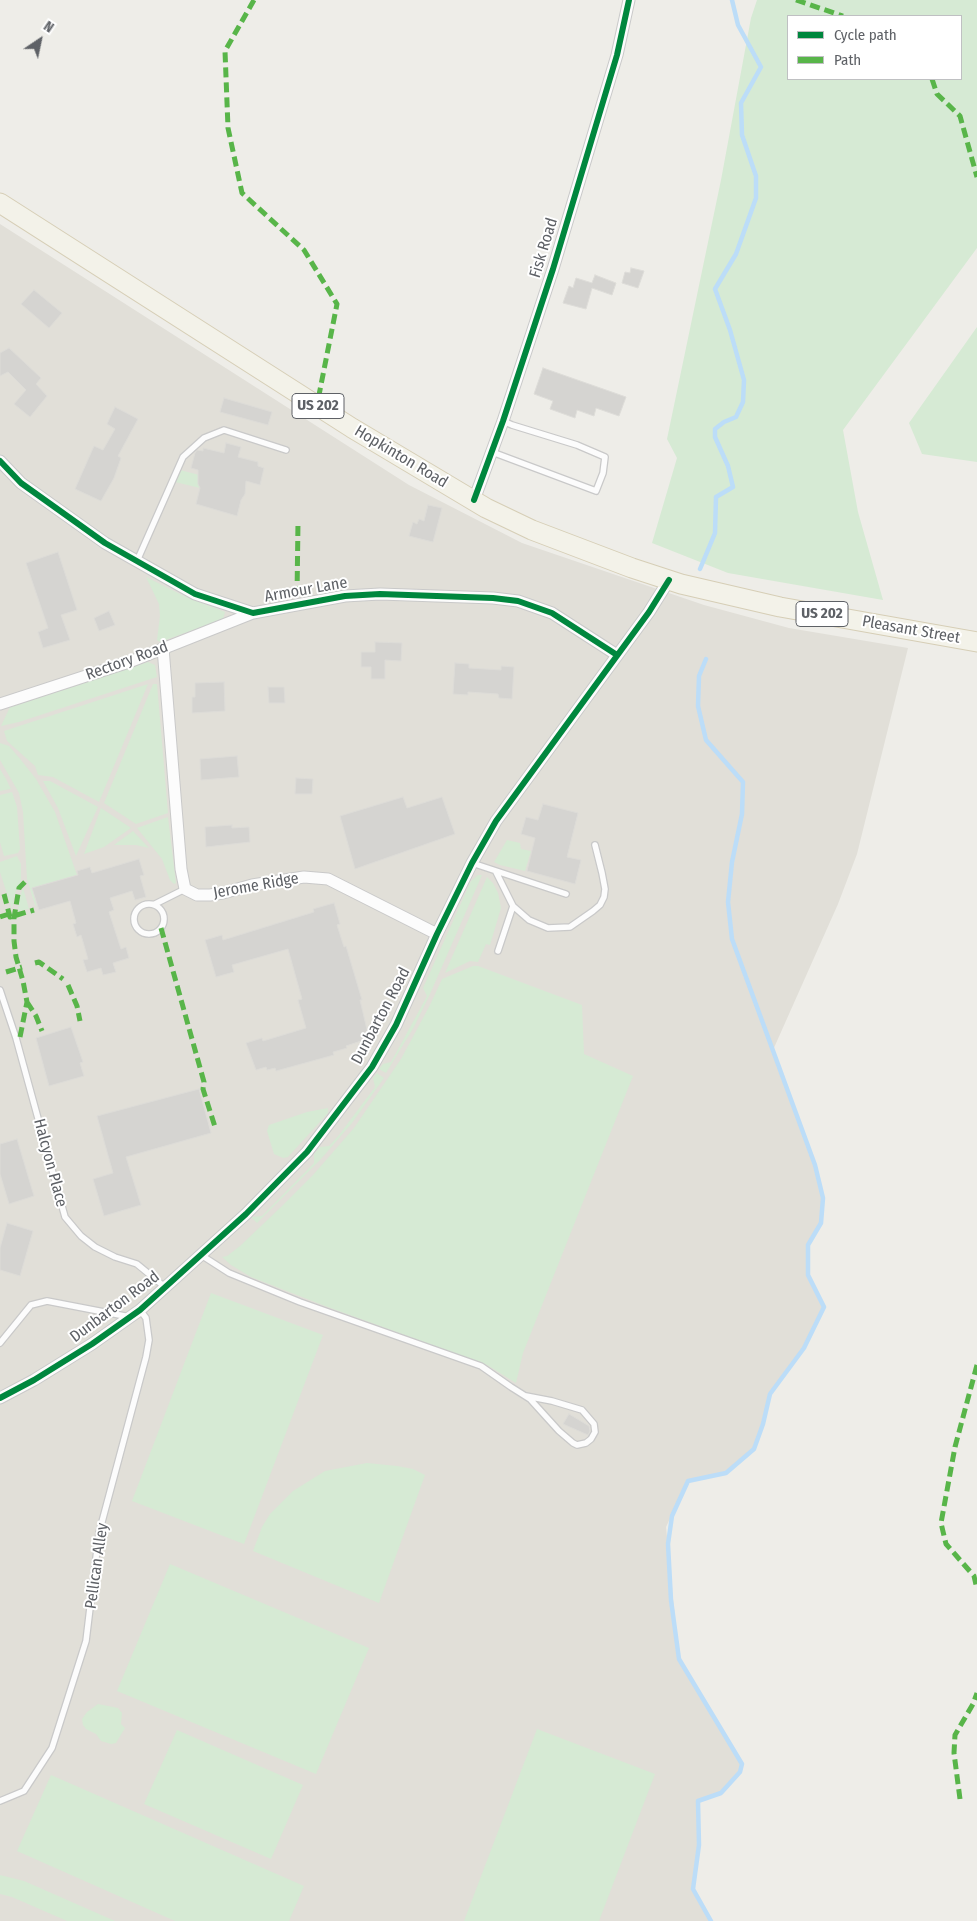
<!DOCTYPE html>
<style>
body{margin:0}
#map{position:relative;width:977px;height:1921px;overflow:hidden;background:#eeede8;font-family:"Fira Sans Condensed",sans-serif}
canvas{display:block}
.legend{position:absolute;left:787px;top:15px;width:175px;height:65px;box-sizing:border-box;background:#fff;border:1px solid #bfc0c2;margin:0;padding:6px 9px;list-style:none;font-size:15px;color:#5e6166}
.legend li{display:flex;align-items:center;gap:10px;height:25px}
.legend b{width:25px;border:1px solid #bfc0c2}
.north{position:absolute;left:15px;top:15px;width:50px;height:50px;-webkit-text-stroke:4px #fff;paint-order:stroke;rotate:34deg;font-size:14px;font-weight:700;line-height:20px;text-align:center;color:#5e6166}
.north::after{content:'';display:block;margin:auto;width:18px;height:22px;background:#5e6166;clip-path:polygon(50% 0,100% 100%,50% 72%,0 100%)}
</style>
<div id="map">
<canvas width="977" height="1921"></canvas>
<ul class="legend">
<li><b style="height:6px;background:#00873e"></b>Cycle path</li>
<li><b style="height:6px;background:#58b549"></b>Path</li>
</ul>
<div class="north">N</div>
</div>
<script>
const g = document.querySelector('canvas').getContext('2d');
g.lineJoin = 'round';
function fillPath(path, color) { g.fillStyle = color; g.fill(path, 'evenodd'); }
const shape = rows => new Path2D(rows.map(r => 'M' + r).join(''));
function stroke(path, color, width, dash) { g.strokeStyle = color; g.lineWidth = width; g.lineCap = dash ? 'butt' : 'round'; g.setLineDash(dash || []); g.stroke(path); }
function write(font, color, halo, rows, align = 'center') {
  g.font = font + ' "Fira Sans Condensed",sans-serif'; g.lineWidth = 4; g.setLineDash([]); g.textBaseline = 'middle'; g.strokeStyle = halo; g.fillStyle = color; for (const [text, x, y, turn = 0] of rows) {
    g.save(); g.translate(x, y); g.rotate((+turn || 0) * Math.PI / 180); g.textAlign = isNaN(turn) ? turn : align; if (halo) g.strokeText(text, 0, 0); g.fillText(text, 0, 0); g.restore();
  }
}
const education = shape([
 [0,224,409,485,522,543,704,605,789,628,908,648,857,854,838,904,773,1050,815,1165,823,1198,821,1223,809,1245,808,1275,824,1307,804,1348,770,1394,754,1449,726,1473,688,1481,666,1527,679,1659,742,1764,740,1772,721,1793,698,1801,699,1845,693,1889,711,1921,0,1921]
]);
const green = shape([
 [757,0,977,0,977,248,843,430,858,512,883,600,728,573,652,543,677,458,667,439,721,180,751,18],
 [788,16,961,16,961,79,788,79],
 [977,327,977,462,922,454,909,423],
 [180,470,203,476,200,488,175,482],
 [146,577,184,596,225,612,223,619,160,642,157,640,160,616,159,604],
 [148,662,155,665,157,677,19,722,1,726,10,707],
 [148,684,99,802,53,777,38,775,35,766,7,741,4,731],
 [153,684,157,684,168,813,136,824,104,803],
 [0,743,9,746,21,760,36,779,55,812,77,875,32,888,37,906,35,905,27,879,23,812,19,793,0,760],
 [0,769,6,779,11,789,0,791],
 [43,781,50,781,98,807,76,856,58,808],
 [12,792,17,807,20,849,18,853,4,856,0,842,0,795],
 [101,808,131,828,104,847,84,854],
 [168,817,176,883,174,884,170,880,162,859,137,828],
 [133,831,149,848,136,845,114,845],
 [507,840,520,843,521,849,531,851,525,871,500,865,494,862],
 [17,856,21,864,21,881,15,893,12,909,0,872,0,862],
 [478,875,482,875,430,994,414,1027,386,1073,379,1069,383,1064,391,1062,420,1009,427,996,423,988,471,881],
 [487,877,493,883,498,893,501,908,490,945,486,944,478,962,470,961,445,973],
 [23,888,29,909,18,911,19,899],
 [473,966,478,966,582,1005,584,1054,633,1076,523,1353,516,1383,487,1365,325,1306,251,1277,231,1265,222,1257,227,1256,240,1246,281,1207,313,1175,354,1128,401,1059,430,1005,442,979],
 [377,1073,384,1078,352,1123,321,1159,257,1223,251,1217,262,1216,314,1163,314,1154,320,1147,329,1146,339,1135,375,1087,373,1078],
 [328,1108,328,1113,288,1157,283,1158,274,1154,267,1131,269,1125,307,1112],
 [211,1293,323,1335,244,1544,132,1501],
 [367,1463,397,1466,413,1469,425,1475,379,1603,253,1551,262,1527,270,1514,293,1491,325,1471],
 [170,1564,369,1648,316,1774,117,1691],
 [98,1704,118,1708,122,1713,121,1724,125,1728,116,1743,111,1744,101,1741,96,1734,86,1729,83,1725,82,1719,87,1712],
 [537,1729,655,1774,599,1921,464,1921],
 [177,1730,303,1785,271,1859,144,1804],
 [51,1775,304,1886,289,1921,175,1921,17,1851],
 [0,1875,24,1881,115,1921,67,1921,12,1897,0,1894]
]);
const stream = shape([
 [700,569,715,533,716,497,733,487,728,466,715,437,715,429,724,422,736,417,743,402,744,380,730,330,715,289,736,254,756,198,756,176,742,135,741,103,761,67,738,25,732,0],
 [706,659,699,676,698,706,706,740,743,782,742,814,732,862,728,902,732,939,815,1165,823,1198,821,1223,808,1245,808,1275,824,1307,804,1348,770,1394,763,1424,754,1449,726,1473,688,1481,672,1516,668,1544,671,1600,679,1659,742,1764,740,1772,721,1793,698,1801,699,1845,693,1889,711,1921]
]);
const building = shape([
 [631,268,644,271,638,288,622,283,625,272,630,273,631,268],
 [595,275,616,283,612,295,592,288,586,309,563,303,569,286,573,288,576,278,592,283,595,275],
 [34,290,62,313,49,328,21,304,34,290],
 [9,348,41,378,36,384,47,396,30,417,14,404,26,390,8,372,0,376,0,353,9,348],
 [543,368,626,397,619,416,596,408,594,416,577,410,575,418,550,409,553,401,534,394,543,368],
 [224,398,272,412,268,425,220,412,224,398],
 [115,407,138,419,118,456,121,458,114,478,101,501,75,489,94,446,103,450,115,429,107,424,115,407],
 [226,443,241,447,238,457,258,462,258,466,264,468,260,485,246,481,245,494,241,500,237,516,196,504,200,488,198,484,198,470,191,468,195,453,197,450,203,451,203,448,224,453,226,443],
 [428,505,442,508,433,542,409,536,413,522,417,524,419,519,424,521,428,505],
 [58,552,77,610,61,615,70,640,43,648,38,632,48,628,26,563,58,552],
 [109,611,115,625,99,631,94,618,109,611],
 [375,642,402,643,401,661,385,660,385,679,371,679,371,667,361,667,361,652,375,652,375,642],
 [455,663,469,664,469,668,501,670,501,666,514,667,512,699,499,698,498,694,468,692,468,695,453,694,455,663],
 [224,682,225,711,192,713,192,697,195,697,195,683,224,682],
 [268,687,284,687,285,703,269,703,268,687],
 [237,756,239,777,201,780,200,759,237,756],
 [296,778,313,779,312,794,295,794,296,778],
 [403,797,407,808,442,797,455,834,355,869,340,816,403,797],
 [543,804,578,813,567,857,581,860,575,884,527,871,535,838,521,834,526,817,538,820,543,804],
 [232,825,232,828,249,827,250,842,206,847,205,827,232,825],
 [139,859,144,875,140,876,146,897,135,900,132,891,110,898,114,910,109,912,121,949,126,947,129,958,113,963,116,972,103,975,101,968,87,972,83,960,88,959,81,935,77,937,73,924,76,923,70,901,39,910,32,888,78,875,77,871,90,867,92,873,139,859],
 [334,903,340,924,337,925,344,947,346,946,362,1000,360,1000,368,1034,364,1040,346,1046,347,1048,333,1052,334,1055,276,1071,275,1068,267,1070,266,1067,256,1070,246,1043,262,1038,263,1041,306,1028,298,1000,302,999,288,949,232,965,234,972,216,977,205,940,222,935,223,940,314,912,313,909,334,903],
 [71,1027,83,1062,80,1063,84,1076,49,1086,36,1038,71,1027],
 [199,1089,211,1133,126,1157,141,1205,104,1216,93,1179,113,1173,97,1116,199,1089],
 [17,1139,34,1196,9,1204,0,1174,0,1144,17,1139],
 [7,1223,33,1231,20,1276,0,1270,0,1248,7,1223],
 [569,1414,589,1426,590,1431,588,1435,563,1424,569,1414]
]);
const service = shape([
 [492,452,596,491,603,473,605,457,577,445,512,425,503,421],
 [137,561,183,457,204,438,224,430,286,450],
 [472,863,566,894],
 [496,872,513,906,529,920,548,928,570,927,593,911,600,905,604,897,605,889,602,873,595,845],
 '134 919a15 15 0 1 1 30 0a15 15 0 1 1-30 0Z',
 [155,904,185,889],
 [498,951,513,906],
 [0,990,16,1038,65,1217,81,1236,95,1247,115,1257,137,1264,165,1287],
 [201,1255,229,1273,300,1302,481,1366,511,1387,530,1399,559,1431,573,1443,577,1445,586,1443,591,1439,595,1432,594,1424,582,1410,552,1401,526,1396],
 [0,1343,31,1305,47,1301,130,1317],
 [0,1801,24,1791,52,1748,86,1641,99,1533,146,1357,149,1340,146,1318,140,1310]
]);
const minor = shape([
 [0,461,21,483,105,543,195,594,253,613,345,596,380,594,493,598,518,601,552,613,617,655],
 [474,500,503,421,553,269,617,55,629,0],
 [163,648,181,869,185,889,197,895,210,895,223,893,252,885,304,877,328,879,437,934],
 [0,704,132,661,253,613],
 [0,1398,34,1380,92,1344,140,1310,246,1214,307,1152,372,1067,396,1025,437,934,472,863,496,821,649,612,669,580]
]);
const primary = shape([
 [0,203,352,428,486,508,532,530,632,568,681,584,780,607,977,642]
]);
const quiet = shape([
 [254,0,225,51,228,128,242,193,304,250,337,304,317,405],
 [796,0,843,16],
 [932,79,937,94,960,116,977,177],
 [297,596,298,522],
 [4,894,10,917,34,910],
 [0,917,9,914],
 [161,928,204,1082,203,1089,216,1130],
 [35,963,39,962,63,979],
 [6,972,22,967],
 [68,985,77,1006,80,1021],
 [27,1002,36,1016,42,1031],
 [20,1037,27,1002,23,981,16,957,14,941,14,918,19,888,25,882],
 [977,1365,955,1447,941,1523,946,1544,974,1576,977,1589],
 [960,1799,954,1753,955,1735,973,1704,977,1693]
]);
const cycleway = shape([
 [0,461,21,483,105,543,195,594,253,613,345,596,380,594,493,598,518,601,552,613,617,655],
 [474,500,503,421,553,269,617,55,629,0],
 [0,1398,34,1380,92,1344,140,1310,246,1214,307,1152,372,1067,396,1025,437,934,472,863,496,821,649,612,669,580]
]);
const shields = [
 [318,406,52],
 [822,614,52]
];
const shieldNames = [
 ["US 202",318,406],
 ["US 202",822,614]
];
const streetNames = [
 ["Fisk Road",544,248,-73],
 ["Hopkinton Road",401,457,31],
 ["Armour Lane",306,590,-10],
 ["Pleasant Street",911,630,10],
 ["Rectory Road",127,661,-20],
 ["Jerome Ridge",256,886,-10],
 ["Dunbarton Road",381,1016,-62],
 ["Halcyon Place",50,1163,75],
 ["Dunbarton Road",115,1307,-37],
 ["Pellican Alley",97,1566,-82]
];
fillPath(education, '#e1dfd8');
fillPath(green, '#d6ead4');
stroke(stream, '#bcddf8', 4.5);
fillPath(building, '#d5d4d1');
stroke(building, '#dddcd8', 1);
stroke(service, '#c9c9c9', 8);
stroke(minor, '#c9c9c9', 13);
stroke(primary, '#d6ceb6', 21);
stroke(service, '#fcfcfc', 5.5);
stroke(minor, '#fcfcfc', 11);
stroke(primary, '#f3f2e9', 19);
stroke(quiet, '#58b549', 5, [10, 5]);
stroke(cycleway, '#00873e', 6);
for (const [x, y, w] of shields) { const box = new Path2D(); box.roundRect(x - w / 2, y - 12.5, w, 25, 4); g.fillStyle = '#fff'; g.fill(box); stroke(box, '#5e6166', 1); }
write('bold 15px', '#5e6166', null, shieldNames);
write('16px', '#5e6166', '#fff', streetNames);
</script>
